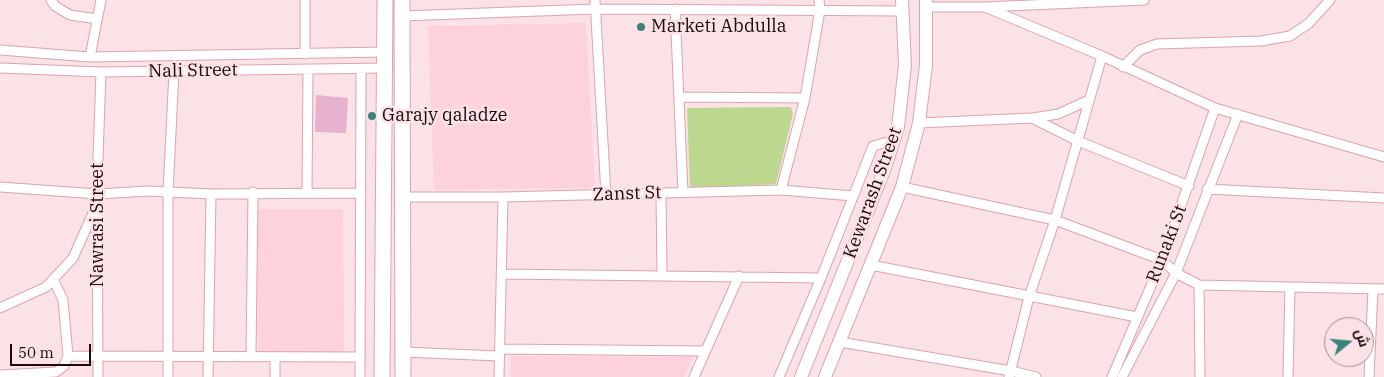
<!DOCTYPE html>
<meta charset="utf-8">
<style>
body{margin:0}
#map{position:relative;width:1384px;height:377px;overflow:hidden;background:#fbe2e6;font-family:"IBM Plex Serif",Cairo,serif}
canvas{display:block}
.north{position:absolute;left:1324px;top:317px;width:50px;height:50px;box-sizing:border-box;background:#fbe2e6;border:1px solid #a28b90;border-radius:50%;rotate:73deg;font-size:14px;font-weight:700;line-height:20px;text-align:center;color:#1d090e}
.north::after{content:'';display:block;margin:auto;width:18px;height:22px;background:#3c837b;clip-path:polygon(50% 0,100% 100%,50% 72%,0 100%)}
.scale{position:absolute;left:10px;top:344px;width:81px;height:22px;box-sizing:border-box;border:2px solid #1d090e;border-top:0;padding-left:6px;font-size:15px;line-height:18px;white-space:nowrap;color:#1d090e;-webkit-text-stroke:4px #fbe2e6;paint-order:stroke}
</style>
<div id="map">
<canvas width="1384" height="377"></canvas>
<div class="north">ش</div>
<div class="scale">50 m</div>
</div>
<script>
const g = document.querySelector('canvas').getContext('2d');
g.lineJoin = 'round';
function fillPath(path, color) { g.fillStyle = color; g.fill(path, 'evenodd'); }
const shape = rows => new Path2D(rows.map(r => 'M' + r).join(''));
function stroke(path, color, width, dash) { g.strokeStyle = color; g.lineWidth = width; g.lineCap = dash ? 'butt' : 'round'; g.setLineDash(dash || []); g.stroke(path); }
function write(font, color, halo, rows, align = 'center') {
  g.font = font + ' "IBM Plex Serif",serif'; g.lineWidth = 5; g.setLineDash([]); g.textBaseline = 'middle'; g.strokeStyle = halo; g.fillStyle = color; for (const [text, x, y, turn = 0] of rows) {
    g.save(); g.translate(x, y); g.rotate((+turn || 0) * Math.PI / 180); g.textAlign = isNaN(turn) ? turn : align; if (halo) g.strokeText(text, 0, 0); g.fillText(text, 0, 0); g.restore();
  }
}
const built = shape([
 [586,23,595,188,434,190,428,26],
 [257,209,343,209,344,352,261,354,258,351],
 [511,356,693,357,684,377,511,377]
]);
const green = shape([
 [791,107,793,114,776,184,691,188,690,186,687,108]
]);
const building = shape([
 [316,95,348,98,346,133,315,132]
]);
const minor = shape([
 [51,0,55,6,70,15,97,19],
 [305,0,305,54],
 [595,0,606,195],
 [926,7,985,7,1144,0],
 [985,7,1102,56,1215,108,1384,157],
 [675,9,683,192],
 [402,16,595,9,903,11],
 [0,50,90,57,385,52],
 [90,57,101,0],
 [1123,67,1140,50,1157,44,1261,41,1290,36,1309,23,1330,0],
 [0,68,101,72,385,68],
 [679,97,805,98],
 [1033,118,1058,114,1089,100],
 [919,123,1032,118,1078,141,1189,186],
 [0,187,98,194,148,191,211,194,361,193],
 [902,187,1055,220,1162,260,1176,273,1199,285,1384,289],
 [1207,189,1384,198],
 [781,190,805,98,820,10,819,0],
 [307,192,308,69],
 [661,193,662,275],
 [401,197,503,197,781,190,853,196],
 [871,265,1137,317],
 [502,274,821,278],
 [53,279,63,300,68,356],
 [1199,285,1200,377],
 [0,308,46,287,73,258,97,204],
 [840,342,1011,371,1036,377],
 [500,349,705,351],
 [403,352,499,356],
 [251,357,253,192],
 [0,375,56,372,64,366,68,356,360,357],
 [98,377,97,187,101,72],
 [168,377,168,193,174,71],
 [208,377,211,194],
 [275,377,275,357],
 [360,377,361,69],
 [499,377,503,197],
 [694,377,739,276],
 [779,377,821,278,873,146,895,140],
 [1009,377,1029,297,1055,220,1102,56],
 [1112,377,1162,260,1215,108],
 [1122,377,1176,273,1238,114],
 [1288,377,1290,287],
 [1369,377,1373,289]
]);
const secondary = shape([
 [801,377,885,168,898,127,905,65,902,0],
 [825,377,902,187,919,123,926,65,926,0]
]);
const trunk = shape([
 [402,0,403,377],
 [382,377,385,0]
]);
const markers = [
 [641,27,5,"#3c837b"],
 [372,116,5,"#3c837b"]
];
const poiNames = [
 ["Marketi Abdulla",651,27],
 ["Garajy qaladze",382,116]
];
const streetNames = [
 ["Nali Street",193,71,-1],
 ["Kewarash Street",873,193,-70],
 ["Zanst St",627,194,-2],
 ["Nawrasi Street",98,225,-90],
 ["Runaki St",1167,244,-69]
];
fillPath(built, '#fdd2da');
fillPath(green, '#bcd88f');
fillPath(building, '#e7b2ce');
stroke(minor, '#dda2ae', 11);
stroke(secondary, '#dda2ae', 14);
stroke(trunk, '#dda2ae', 17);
stroke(minor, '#fff', 9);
stroke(secondary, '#fff', 12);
stroke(trunk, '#fff', 15);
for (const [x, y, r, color] of markers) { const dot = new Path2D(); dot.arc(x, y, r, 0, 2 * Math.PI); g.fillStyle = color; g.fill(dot); stroke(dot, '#fbe2e6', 2); }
write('18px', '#1d090e', '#fbe2e6', poiNames, 'left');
write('18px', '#1d090e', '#fbe2e6', streetNames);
</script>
